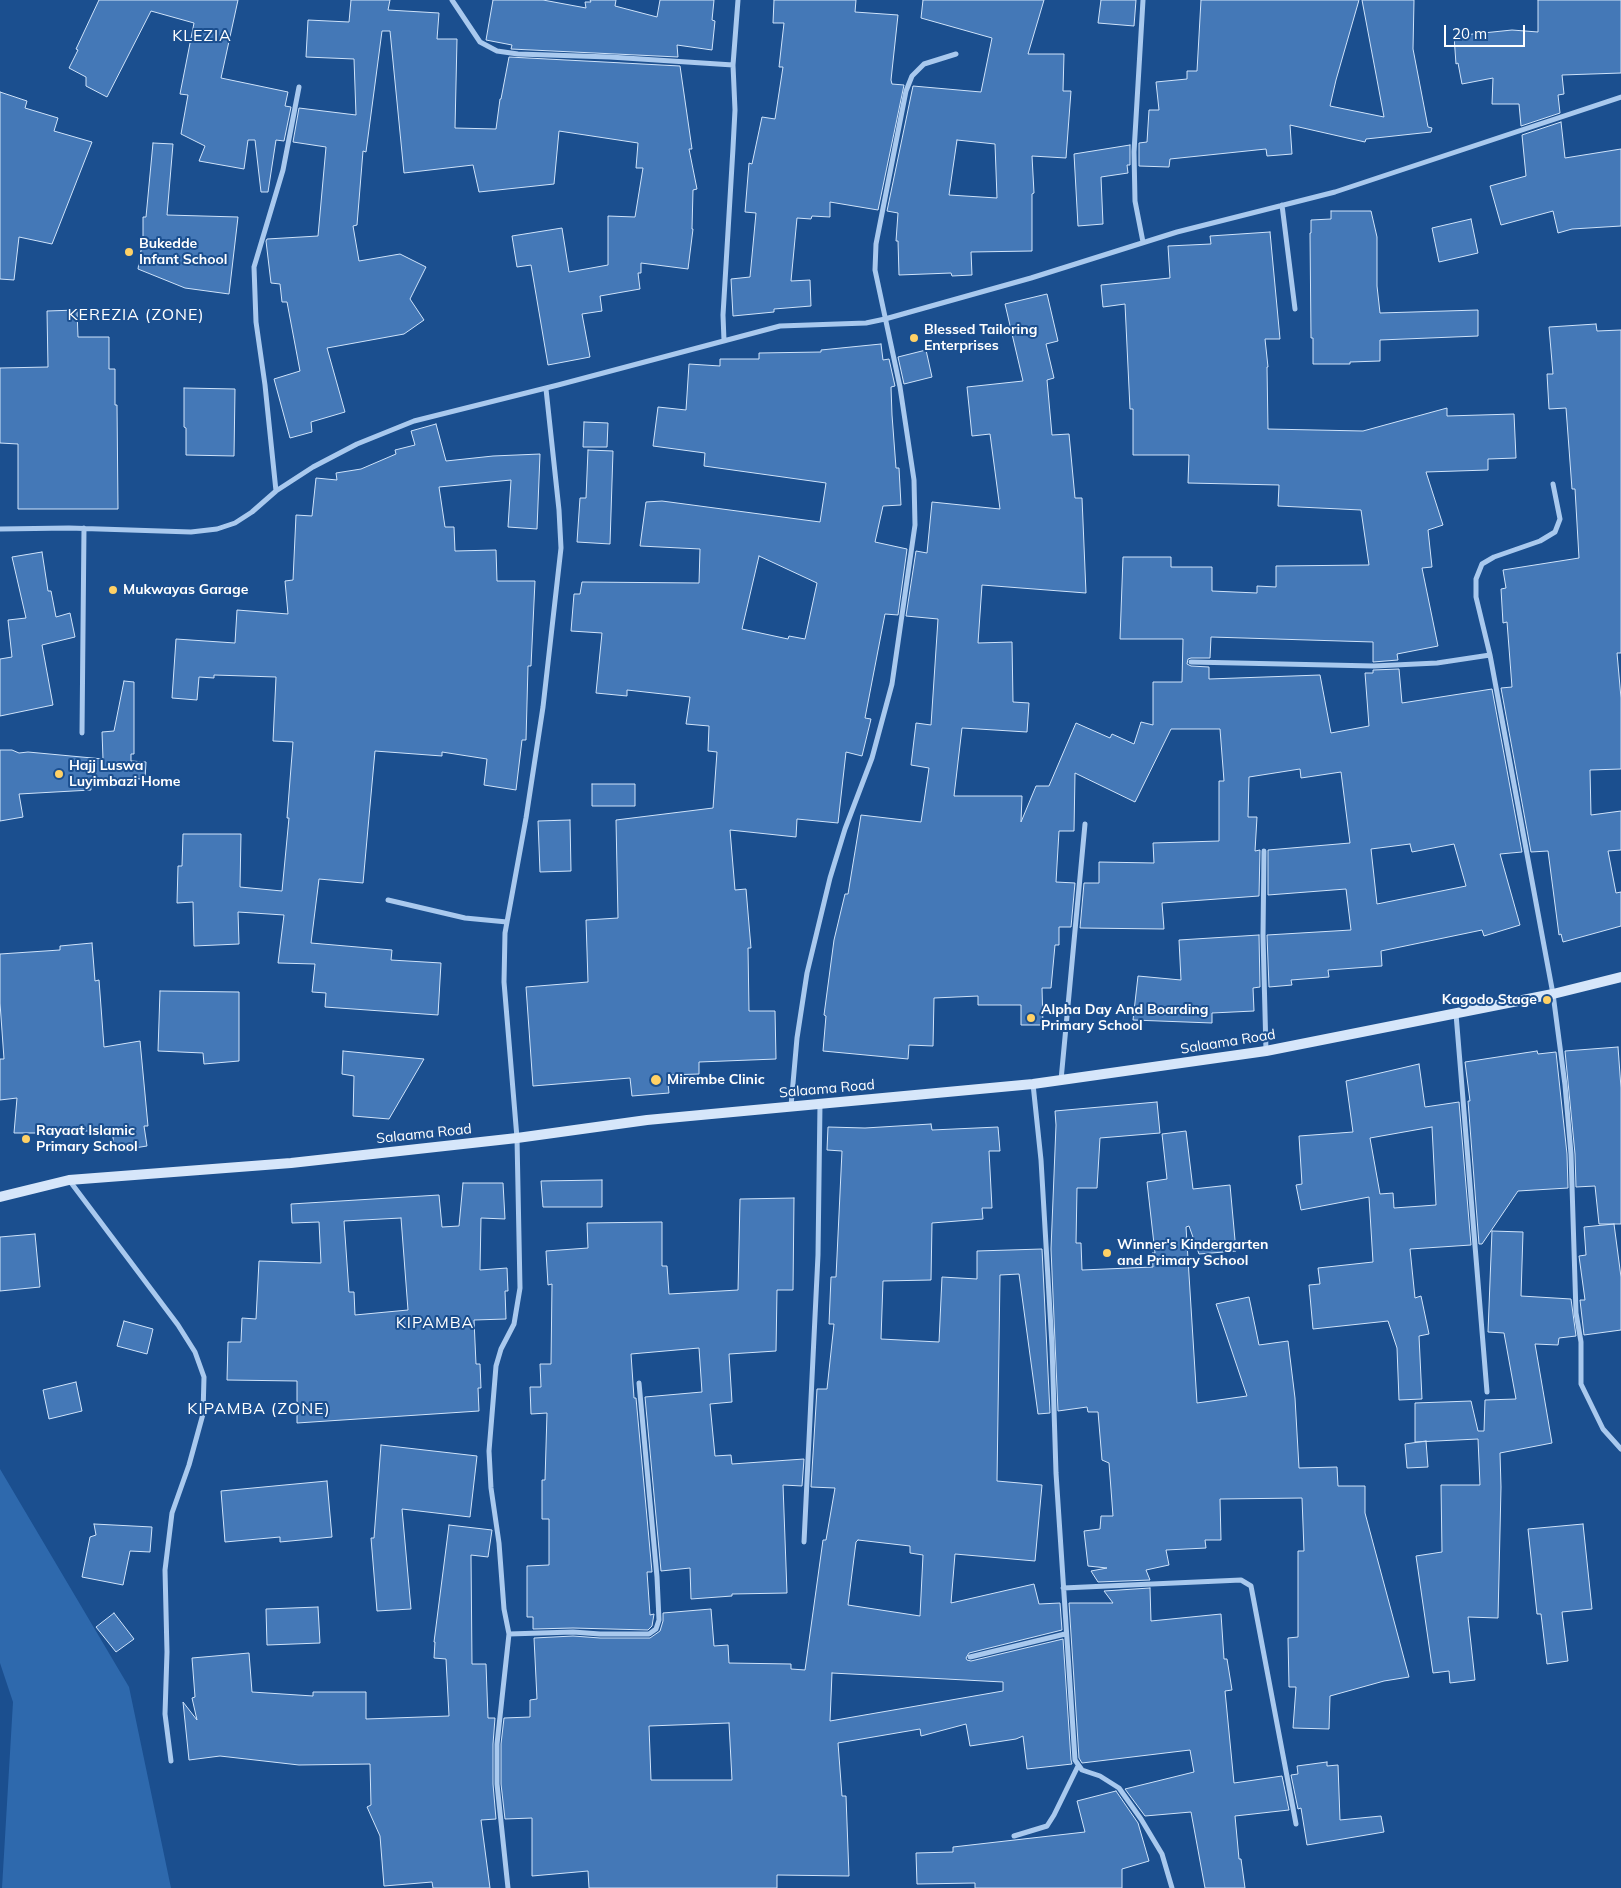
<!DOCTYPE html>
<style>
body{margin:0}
#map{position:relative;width:1621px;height:1888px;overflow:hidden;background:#1b4f8f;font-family:Mulish,sans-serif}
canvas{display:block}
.scale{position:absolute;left:1444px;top:25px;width:81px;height:22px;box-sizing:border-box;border:2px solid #fff;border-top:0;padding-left:6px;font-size:15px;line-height:18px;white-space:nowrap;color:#fff;-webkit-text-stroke:4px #1b4f8f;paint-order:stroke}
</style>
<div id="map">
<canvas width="1621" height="1888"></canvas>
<div class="scale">20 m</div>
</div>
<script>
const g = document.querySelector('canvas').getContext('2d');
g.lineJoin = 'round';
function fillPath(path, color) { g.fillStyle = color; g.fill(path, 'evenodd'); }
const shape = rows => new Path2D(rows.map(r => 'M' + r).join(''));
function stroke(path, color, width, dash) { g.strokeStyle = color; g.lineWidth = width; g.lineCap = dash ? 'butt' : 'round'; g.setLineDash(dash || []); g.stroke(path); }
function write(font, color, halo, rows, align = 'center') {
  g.font = font + ' Mulish,sans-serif'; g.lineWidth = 4; g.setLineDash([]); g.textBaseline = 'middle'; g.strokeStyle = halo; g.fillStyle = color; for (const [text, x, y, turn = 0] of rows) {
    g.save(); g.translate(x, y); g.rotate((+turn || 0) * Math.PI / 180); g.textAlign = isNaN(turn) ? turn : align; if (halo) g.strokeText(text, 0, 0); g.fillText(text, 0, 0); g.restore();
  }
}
const green = shape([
 [0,1469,129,1687,171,1888,2,1888,13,1702,0,1663]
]);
const building = shape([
 [99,0,238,0,221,78,288,92,285,106,291,107,284,141,276,140,268,192,261,192,255,140,248,140,244,169,199,161,205,146,181,134,188,95,180,94,194,23,151,11,107,97,86,86,86,77,69,68,78,50,76,49,99,0],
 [351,0,390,0,388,10,439,13,437,39,457,39,455,128,496,129,500,99,501,99,509,57,680,66,692,149,689,149,697,189,693,190,692,229,693,229,688,269,641,263,641,273,638,273,640,289,600,296,602,311,582,314,590,357,548,365,531,265,517,267,512,236,562,228,569,272,608,265,608,216,635,217,643,168,636,168,638,143,559,131,554,184,479,192,473,165,404,173,390,31,382,31,366,152,363,151,357,225,353,226,359,261,400,254,426,267,410,299,424,320,404,334,327,348,345,412,311,422,312,432,290,438,274,379,300,371,287,302,282,302,280,284,271,283,266,241,267,239,318,236,326,147,293,142,299,108,356,115,354,59,306,57,308,20,349,22,351,0],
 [493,0,543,0,586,8,585,2,591,2,590,0,616,0,615,6,657,17,660,0,714,0,712,20,715,21,712,50,677,45,678,57,511,49,512,45,486,40,493,0],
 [774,0,856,0,855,12,898,15,891,80,892,84,904,85,878,210,830,202,830,217,812,216,811,219,797,218,791,281,810,280,811,306,774,309,774,312,733,316,731,279,750,277,756,213,745,212,749,163,752,164,762,117,775,119,783,67,779,67,784,23,773,23,774,0],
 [923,0,1044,0,1028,54,1064,54,1063,91,1071,91,1066,158,1032,156,1034,193,1032,194,1032,251,971,252,972,275,952,276,951,273,899,275,898,241,896,241,898,213,887,211,913,86,981,92,992,38,921,18,923,0],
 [957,140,995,144,997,198,949,195,957,140],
 [1101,0,1136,0,1134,26,1098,23,1101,0],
 [1201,0,1359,0,1336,80,1330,106,1384,117,1362,0,1414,0,1413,49,1428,127,1432,128,1431,132,1366,139,1365,142,1290,125,1292,154,1267,156,1266,149,1170,159,1169,167,1139,166,1139,143,1147,142,1149,110,1159,110,1156,82,1187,79,1187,71,1197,71,1201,0],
 [1538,0,1621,0,1621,73,1562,75,1564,94,1558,95,1560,113,1521,126,1519,104,1492,104,1493,78,1462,84,1458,63,1456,64,1454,36,1512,30,1538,32,1538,0],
 [0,92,27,101,25,108,58,118,54,131,92,142,52,244,19,237,14,280,0,279,0,92],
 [1561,122,1565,158,1621,149,1621,226,1572,229,1558,233,1553,211,1501,225,1490,186,1526,176,1522,135,1561,122],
 [153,143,173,144,167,215,238,217,229,294,185,288,138,269,143,238,143,217,146,217,153,143],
 [1130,145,1130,165,1127,165,1128,173,1101,177,1103,224,1078,226,1074,154,1130,145],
 [1331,211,1371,211,1377,237,1377,286,1380,313,1478,310,1478,336,1380,340,1380,361,1350,362,1350,364,1313,364,1313,338,1311,338,1310,233,1311,233,1311,220,1331,219,1331,211],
 [1471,219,1478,253,1439,262,1432,228,1471,219],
 [1270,232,1280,339,1265,339,1268,367,1267,367,1268,429,1363,431,1447,408,1447,416,1514,414,1516,458,1488,459,1488,470,1426,472,1443,525,1428,530,1432,567,1422,568,1438,646,1397,654,1398,660,1373,662,1373,642,1211,637,1210,658,1191,658,1188,659,1187,664,1191,666,1209,667,1209,679,1320,675,1331,733,1369,726,1365,673,1373,673,1373,670,1399,669,1402,703,1492,689,1522,852,1500,854,1520,925,1484,936,1482,930,1381,951,1382,966,1328,970,1329,977,1291,980,1292,985,1269,987,1267,935,1351,930,1346,889,1268,895,1268,850,1350,843,1341,772,1301,778,1300,769,1249,777,1248,817,1257,817,1255,851,1260,850,1259,896,1162,903,1164,929,1080,928,1084,883,1099,883,1099,862,1154,863,1153,843,1219,841,1219,781,1224,781,1220,729,1171,729,1135,802,1075,773,1074,831,1059,831,1056,882,1075,883,1071,927,1059,927,1059,945,1055,945,1051,988,1042,988,1043,1025,1021,1025,1021,1005,978,1005,978,996,934,998,933,1046,909,1045,908,1059,823,1051,826,1016,824,1015,834,940,845,894,848,894,861,815,921,822,929,768,911,765,916,723,931,725,938,619,906,616,916,551,927,553,932,502,1000,509,990,434,972,436,967,387,1023,381,1005,304,1047,294,1058,341,1046,344,1054,378,1047,380,1052,435,1069,434,1075,498,1082,498,1086,593,982,585,978,643,1012,642,1013,702,1029,703,1027,732,962,728,954,796,1022,796,1021,822,1036,786,1049,786,1076,723,1110,738,1112,734,1134,744,1141,722,1153,725,1153,682,1182,682,1183,639,1120,639,1123,557,1171,557,1171,567,1212,567,1212,591,1257,593,1257,586,1276,587,1276,566,1369,565,1361,510,1278,506,1279,485,1188,483,1189,455,1133,455,1133,409,1130,409,1125,304,1103,307,1101,285,1170,278,1168,246,1211,244,1210,236,1270,232],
 [1410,844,1412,852,1454,844,1466,886,1377,904,1371,849,1410,844],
 [77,310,78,337,109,337,109,369,115,369,115,405,117,405,118,509,18,509,18,444,0,443,0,368,48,367,47,311,77,310],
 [1596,324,1597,331,1621,330,1621,653,1617,653,1621,698,1621,769,1590,770,1591,815,1621,811,1621,850,1608,851,1616,893,1621,892,1621,926,1563,942,1561,934,1559,935,1548,851,1531,852,1501,688,1512,687,1507,622,1503,623,1501,589,1506,588,1503,570,1579,558,1575,489,1572,489,1566,408,1549,409,1547,374,1553,374,1549,327,1596,324],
 [881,344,883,360,889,359,895,386,891,387,892,415,896,468,899,468,901,505,883,506,875,542,907,549,898,615,885,614,865,718,871,719,862,756,846,752,838,823,797,819,796,837,730,830,735,890,746,889,751,948,748,948,749,1011,775,1011,776,1059,699,1062,699,1074,667,1075,669,1093,632,1096,630,1078,533,1086,526,987,588,982,586,920,618,918,616,820,713,808,717,752,708,751,709,726,686,724,690,697,627,690,627,696,596,693,602,633,571,631,574,594,580,594,582,582,699,583,700,549,640,546,646,502,662,501,820,522,826,483,704,466,705,453,653,446,658,407,686,410,689,364,720,366,720,359,759,359,759,353,821,352,821,350,881,344],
 [759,556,817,583,805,639,789,636,788,639,742,629,759,556],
 [926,350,932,377,904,384,898,357,926,350],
 [184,388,235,389,234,456,186,455,186,428,184,427,184,388],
 [584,422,608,423,607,447,583,447,584,422],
 [436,424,446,461,493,456,540,454,537,529,508,527,511,480,439,487,445,527,454,527,455,551,496,550,497,581,535,581,531,666,528,666,526,740,522,740,516,790,484,785,487,759,442,752,442,756,375,751,363,883,319,879,311,943,392,950,391,960,441,963,438,1015,325,1007,326,993,312,992,315,964,278,963,284,915,238,912,239,944,194,946,193,902,177,903,178,866,182,866,183,834,241,834,240,887,282,891,289,818,287,818,293,742,273,741,276,677,214,675,214,678,199,677,197,700,172,698,176,639,235,643,237,610,288,614,285,581,293,580,296,515,312,516,316,478,337,480,336,473,361,469,396,454,395,450,415,445,411,431,436,424],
 [588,450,613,451,610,544,577,542,580,498,586,498,588,450],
 [42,552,48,591,51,591,56,617,70,613,75,637,42,645,53,705,0,716,0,659,12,657,8,620,26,618,12,557,42,552],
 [124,681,134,682,134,754,131,754,131,761,146,762,145,779,90,778,91,790,19,794,23,817,0,821,0,750,12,750,19,753,28,752,103,759,102,732,114,731,124,681],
 [592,784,635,784,635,806,592,806,592,784],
 [570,820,571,871,540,872,538,821,570,820],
 [1259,935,1260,987,1253,988,1254,1011,1212,1013,1212,1023,1133,1020,1138,976,1181,980,1179,940,1259,935],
 [92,943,95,981,99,980,104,1047,140,1041,148,1126,144,1126,147,1146,115,1151,112,1131,65,1131,65,1133,14,1133,17,1098,0,1100,0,1059,4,1059,0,1003,0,954,60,950,60,946,92,943],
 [160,991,239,992,239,1061,204,1064,203,1053,158,1051,160,991],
 [1618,1047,1621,1088,1621,1224,1599,1224,1595,1186,1576,1187,1575,1154,1565,1051,1618,1047],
 [343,1051,424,1059,389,1119,353,1116,354,1076,342,1074,343,1051],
 [1537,1051,1538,1054,1556,1052,1567,1154,1568,1188,1518,1191,1482,1244,1479,1244,1468,1101,1470,1101,1465,1062,1537,1051],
 [1419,1064,1425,1107,1459,1102,1471,1245,1410,1249,1415,1298,1421,1296,1429,1334,1419,1336,1422,1399,1399,1400,1397,1348,1388,1321,1313,1329,1309,1285,1320,1284,1318,1268,1373,1262,1369,1197,1301,1210,1296,1185,1302,1184,1299,1136,1353,1132,1346,1081,1419,1064],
 [1432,1127,1436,1205,1394,1208,1393,1193,1380,1194,1370,1138,1432,1127],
 [1157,1102,1160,1133,1100,1138,1097,1188,1077,1188,1076,1243,1081,1243,1082,1270,1153,1267,1152,1253,1155,1253,1147,1182,1167,1179,1162,1134,1186,1131,1193,1189,1230,1185,1236,1251,1199,1254,1189,1226,1186,1227,1197,1403,1247,1396,1216,1304,1249,1297,1259,1345,1288,1341,1295,1398,1299,1468,1337,1467,1338,1486,1365,1486,1365,1513,1409,1677,1384,1681,1330,1696,1329,1729,1293,1728,1296,1687,1289,1687,1288,1638,1298,1637,1298,1551,1304,1551,1302,1498,1220,1499,1221,1540,1205,1540,1206,1548,1166,1550,1169,1565,1146,1570,1150,1580,1098,1582,1091,1571,1107,1568,1088,1566,1084,1531,1100,1529,1101,1516,1113,1516,1109,1463,1102,1460,1098,1412,1088,1412,1087,1407,1058,1411,1051,1249,1056,1125,1055,1111,1157,1102],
 [931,1124,932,1130,998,1127,1000,1151,989,1151,992,1208,982,1208,983,1219,932,1223,931,1280,883,1281,881,1339,939,1342,942,1277,977,1279,977,1251,1042,1249,1050,1413,1038,1414,1019,1274,1000,1275,997,1481,1042,1485,1035,1561,955,1554,951,1603,1034,1584,1039,1604,1060,1603,1062,1630,969,1653,966,1658,967,1660,971,1661,1063,1639,1071,1760,1072,1764,1027,1769,1023,1736,1016,1739,970,1746,966,1724,921,1736,920,1729,838,1743,842,1796,846,1796,849,1876,777,1875,777,1888,589,1888,588,1871,532,1876,532,1818,505,1819,501,1784,501,1744,504,1718,530,1717,530,1700,537,1699,534,1638,573,1636,600,1638,650,1638,660,1631,663,1621,663,1613,711,1609,714,1646,728,1645,729,1663,791,1664,791,1669,805,1670,823,1540,826,1540,835,1488,811,1487,817,1389,827,1389,834,1324,829,1324,831,1277,836,1277,842,1151,827,1150,828,1127,865,1128,931,1124],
 [858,1540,910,1546,910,1553,923,1555,920,1616,848,1605,856,1542,858,1540],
 [832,1673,1003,1682,1003,1691,830,1721,832,1673],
 [729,1723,732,1780,651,1780,649,1726,729,1723],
 [602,1180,602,1207,543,1207,541,1181,602,1180],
 [463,1183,503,1183,505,1219,481,1218,480,1270,507,1268,508,1291,505,1291,506,1319,474,1320,476,1364,480,1364,481,1388,478,1388,479,1411,297,1423,297,1381,227,1380,228,1342,241,1342,242,1318,256,1319,259,1261,321,1263,319,1222,292,1223,291,1204,439,1195,442,1227,459,1226,463,1183],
 [401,1218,408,1310,355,1315,354,1292,349,1292,344,1221,401,1218],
 [794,1198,793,1290,777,1290,776,1351,729,1354,732,1402,710,1404,715,1456,731,1455,732,1464,804,1459,802,1486,783,1485,787,1593,732,1594,732,1596,691,1599,690,1568,661,1571,645,1397,702,1392,699,1348,631,1354,634,1398,636,1398,652,1572,647,1572,650,1615,654,1614,652,1626,648,1630,573,1628,533,1629,533,1617,527,1617,527,1566,549,1565,549,1519,542,1519,542,1480,545,1480,547,1413,531,1414,530,1387,541,1387,540,1364,551,1364,552,1284,548,1285,546,1251,588,1248,587,1223,662,1222,662,1266,667,1266,669,1294,738,1290,740,1199,794,1198],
 [1614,1224,1621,1277,1621,1330,1584,1335,1580,1300,1585,1300,1579,1256,1586,1255,1584,1227,1614,1224],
 [1492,1231,1523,1232,1521,1296,1571,1299,1576,1336,1559,1338,1558,1345,1535,1344,1552,1443,1500,1453,1501,1487,1498,1618,1468,1617,1475,1680,1450,1683,1449,1671,1433,1673,1416,1556,1442,1552,1441,1485,1480,1485,1478,1439,1415,1442,1415,1403,1471,1401,1478,1431,1484,1431,1485,1400,1516,1399,1504,1333,1488,1332,1492,1231],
 [35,1234,40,1287,0,1291,0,1237,35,1234],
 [124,1321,153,1329,147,1354,117,1346,124,1321],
 [76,1382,82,1411,49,1419,43,1390,76,1382],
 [1426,1441,1428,1467,1407,1468,1405,1444,1426,1441],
 [381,1445,477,1456,470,1517,402,1509,411,1609,377,1611,371,1538,374,1538,381,1445],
 [327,1481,332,1537,280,1542,280,1537,225,1542,221,1491,327,1481],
 [94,1524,152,1527,150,1552,130,1551,123,1585,82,1577,90,1537,96,1535,94,1524],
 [1583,1524,1592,1609,1562,1612,1568,1661,1547,1664,1541,1614,1537,1614,1528,1529,1583,1524],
 [449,1525,492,1530,488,1557,471,1555,472,1664,486,1664,488,1718,495,1718,493,1744,493,1784,496,1819,481,1820,490,1888,433,1888,432,1882,384,1886,380,1836,367,1807,371,1805,370,1764,299,1765,220,1756,189,1760,183,1702,197,1720,192,1698,195,1697,192,1658,249,1653,252,1692,313,1696,313,1692,366,1692,366,1719,449,1716,446,1659,434,1658,435,1642,434,1642,449,1525],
 [1150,1588,1151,1621,1221,1614,1224,1659,1227,1659,1232,1690,1225,1691,1234,1783,1282,1776,1289,1810,1235,1816,1239,1859,1241,1859,1245,1888,1205,1888,1191,1812,1145,1816,1125,1789,1194,1772,1190,1750,1082,1763,1079,1758,1069,1603,1113,1603,1104,1591,1150,1588],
 [318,1607,320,1643,267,1645,266,1609,318,1607],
 [114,1613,134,1639,116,1652,96,1627,114,1613],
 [1327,1762,1327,1766,1338,1765,1340,1820,1381,1816,1384,1832,1307,1845,1301,1808,1298,1809,1291,1775,1298,1774,1297,1766,1327,1762],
 [1116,1791,1138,1823,1149,1861,1122,1869,1122,1888,975,1888,975,1883,917,1884,916,1853,953,1852,953,1847,1085,1832,1077,1801,1116,1791]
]);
const minor = shape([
 [452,0,480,42,497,51,518,54,610,57,733,65],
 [1143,0,1134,152,1135,201,1143,242],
 [1282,205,1295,309],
 [724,341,723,315,733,148,735,110,733,65,738,0],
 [1553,484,1560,519,1555,532,1540,541,1494,557,1482,564,1476,579,1476,597,1490,655,1553,994,1565,1085,1571,1154,1576,1313,1581,1342,1581,1384,1603,1429,1621,1449],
 [276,491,265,385,256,322,254,267,283,170,299,87],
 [0,529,69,528,191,532,217,529,235,523,252,512,276,491,313,467,357,444,414,421,558,385,780,326,866,323,885,319,1031,278,1177,232,1335,192,1621,97],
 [1191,662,1374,666,1437,663,1490,655],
 [82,733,84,528],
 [1264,851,1263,936,1266,1051],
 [388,900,465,918,507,922],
 [1456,1014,1487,1392],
 [1061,1080,1085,824],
 [1033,1084,1041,1160,1052,1346,1056,1473,1075,1760,1082,1770,1100,1776,1119,1788,1141,1819,1162,1854,1172,1888],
 [791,1106,797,1038,807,973,830,878,845,829,872,758,892,684,915,525,914,480,900,387,875,270,876,244,906,91,912,76,924,64,956,54],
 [69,1180,178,1325,195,1352,204,1377,203,1414,189,1465,172,1513,165,1570,167,1652,165,1714,171,1761],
 [804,1542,818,1255,820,1104],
 [1063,1588,1241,1580,1251,1586,1296,1824],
 [509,1634,573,1632,600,1634,649,1634,656,1629,659,1620,657,1577,639,1383],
 [970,1657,1065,1634],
 [1014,1836,1047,1826,1054,1815,1078,1766],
 [508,1888,497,1784,497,1744,509,1634,504,1609,499,1543,491,1488,489,1451,496,1366,501,1349,514,1324,520,1288,517,1138,504,982,505,933,526,818,543,707,561,548,559,510,546,389]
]);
const secondary = shape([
 [0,1197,69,1180,291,1163,517,1138,647,1120,1033,1084,1266,1051,1553,994,1621,977]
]);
const markers = [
 [129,252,5,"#ffd166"],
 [914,338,5,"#ffd166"],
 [113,590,5,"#ffd166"],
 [59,774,5,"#ffd166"],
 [1547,1000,5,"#ffd166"],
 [1031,1018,5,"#ffd166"],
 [656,1080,6,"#ffd166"],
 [26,1139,5,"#ffd166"],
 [1107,1253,5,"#ffd166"]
];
const poiNames = [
 ["Bukedde",139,244],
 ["Infant School",139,260],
 ["Blessed Tailoring",924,330],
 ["Enterprises",924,346],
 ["Mukwayas Garage",123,590],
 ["Hajj Luswa",69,766],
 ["Luyimbazi Home",69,782],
 ["Kagodo Stage",1537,1000,"right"],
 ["Alpha Day And Boarding",1041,1010],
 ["Primary School",1041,1026],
 ["Mirembe Clinic",667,1080],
 ["Rayaat Islamic",36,1131],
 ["Primary School",36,1147],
 ["Winner's Kindergarten",1117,1245],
 ["and Primary School",1117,1261]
];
const streetNames = [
 ["Salaama Road",1228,1042,-9],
 ["Salaama Road",827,1089,-5],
 ["Salaama Road",424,1134,-6]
];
const quarterNames = [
 ["KLEZIA",202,36],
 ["KEREZIA (ZONE)",136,315],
 ["KIPAMBA",435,1323],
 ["KIPAMBA (ZONE)",259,1409]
];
fillPath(green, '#2e69ad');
fillPath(building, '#4478b7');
stroke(building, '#cfe3fa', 1);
stroke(minor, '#a9c9ee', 5);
stroke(secondary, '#d6e6fa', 10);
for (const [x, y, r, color] of markers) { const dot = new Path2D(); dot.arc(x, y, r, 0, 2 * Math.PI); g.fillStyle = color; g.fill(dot); stroke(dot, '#1b4f8f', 2); }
write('bold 14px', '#fff', '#1b4f8f', poiNames, 'left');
write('14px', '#fff', '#1b4f8f', streetNames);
g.letterSpacing = '1px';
write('16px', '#fff', '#1b4f8f', quarterNames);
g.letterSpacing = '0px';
</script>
